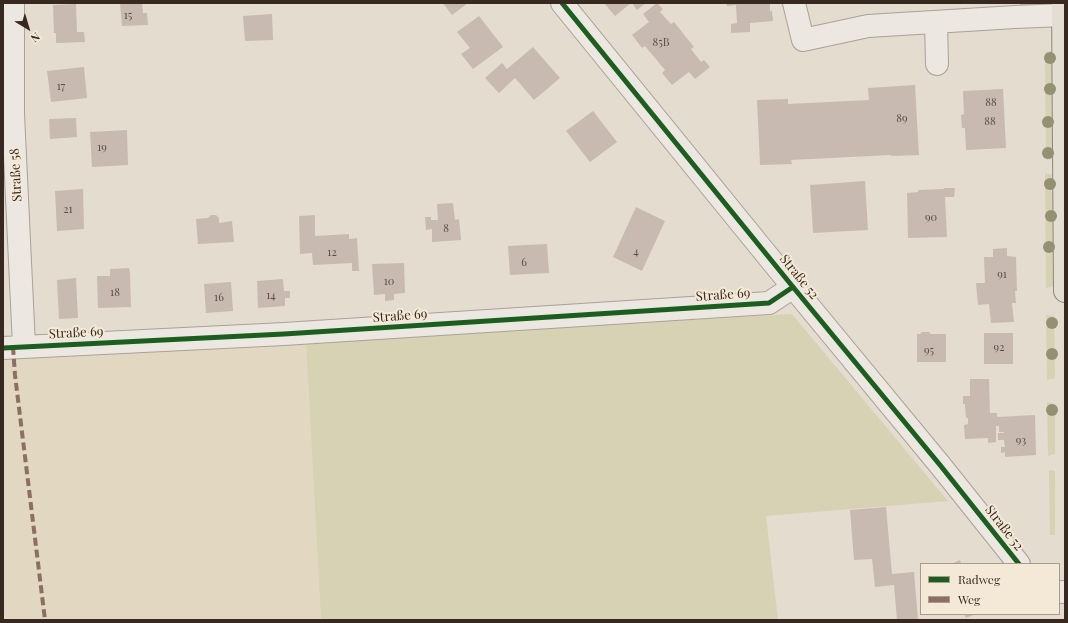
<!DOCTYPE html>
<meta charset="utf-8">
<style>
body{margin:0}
#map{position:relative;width:1068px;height:623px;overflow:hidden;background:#e4dccf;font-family:"Playfair Display",serif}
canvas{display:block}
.frame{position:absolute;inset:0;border:4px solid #382920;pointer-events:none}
.legend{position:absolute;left:920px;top:563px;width:140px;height:52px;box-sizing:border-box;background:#f4e8d7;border:1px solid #a99c8e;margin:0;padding:5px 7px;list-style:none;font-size:12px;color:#382920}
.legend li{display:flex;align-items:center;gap:8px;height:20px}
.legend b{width:20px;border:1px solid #a99c8e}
.north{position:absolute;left:8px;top:8px;width:40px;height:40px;-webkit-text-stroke:3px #f4e8d7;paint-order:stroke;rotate:142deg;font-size:11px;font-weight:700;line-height:16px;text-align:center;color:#382920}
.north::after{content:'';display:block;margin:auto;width:14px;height:18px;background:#382920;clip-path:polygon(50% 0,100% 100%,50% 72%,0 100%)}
</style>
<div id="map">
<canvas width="1068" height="623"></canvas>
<div class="frame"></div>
<ul class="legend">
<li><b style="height:5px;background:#1b5e20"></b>Radweg</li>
<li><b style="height:5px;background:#8d6e63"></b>Weg</li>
</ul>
<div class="north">N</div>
</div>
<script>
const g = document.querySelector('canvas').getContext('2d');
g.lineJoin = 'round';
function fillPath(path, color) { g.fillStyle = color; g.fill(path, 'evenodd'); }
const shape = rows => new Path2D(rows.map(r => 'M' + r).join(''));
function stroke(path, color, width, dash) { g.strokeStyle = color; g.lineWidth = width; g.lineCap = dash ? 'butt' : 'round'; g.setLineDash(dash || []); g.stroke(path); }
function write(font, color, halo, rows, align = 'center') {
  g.font = font + ' "Playfair Display",serif'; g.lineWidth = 4; g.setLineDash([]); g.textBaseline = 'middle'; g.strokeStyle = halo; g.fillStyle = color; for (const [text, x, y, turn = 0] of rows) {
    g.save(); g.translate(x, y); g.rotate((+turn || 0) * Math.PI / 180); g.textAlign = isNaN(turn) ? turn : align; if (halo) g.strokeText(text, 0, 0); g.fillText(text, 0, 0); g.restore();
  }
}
const farmland = shape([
 [306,341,321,620,3,620,3,358]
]);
const green = shape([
 [1053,51,1053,159,1046,160,1045,52],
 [1045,173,1053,175,1054,286,1046,288],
 [792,314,948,501,766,516,778,620,321,620,306,341],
 [1046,315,1054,316,1055,378,1047,380],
 [1047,402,1055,404,1055,454,1048,456],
 [1049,470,1055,471,1055,535,1050,535]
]);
const building = shape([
 [120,3,142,3,143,13,147,13,148,25,122,26],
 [443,3,468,3,452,15],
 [604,3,631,3,615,16],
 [632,3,646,3,637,10],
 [657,3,663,9,660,12,671,24,674,22,694,47,691,49,701,62,704,60,710,67,695,79,689,72,672,85,662,73,665,70,645,46,642,48,632,35,649,22,643,14],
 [726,3,770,3,770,11,772,11,773,21,750,23,750,32,731,33,731,24,737,23,736,5,727,6],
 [1020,3,1033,3,1034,6,1020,7],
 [76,4,77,32,84,32,85,42,56,43,56,33,54,33,53,5],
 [272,14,273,40,245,41,243,16],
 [479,16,503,47,473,69,461,54,470,48,457,32],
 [533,47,560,78,534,100,515,78,499,93,485,78,502,63,507,69],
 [84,67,87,98,51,102,47,71],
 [915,85,919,155,891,156,891,155,791,160,792,164,760,165,757,100,788,99,788,104,869,100,868,88],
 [1003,89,1006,148,966,150,965,128,962,128,961,115,964,114,963,91],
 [593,111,617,142,590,162,566,131],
 [76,118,77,137,50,139,49,119],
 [127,130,128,165,92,167,90,132],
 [865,181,868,230,813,233,810,185],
 [944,188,955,188,954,197,945,197,947,237,908,238,907,193,918,192,918,190,944,189],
 [83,189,84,229,57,231,55,191],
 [453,203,455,220,459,219,461,240,432,242,432,229,426,230,425,217,431,217,431,220,438,220,437,204],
 [636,207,665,221,642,271,613,257],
 [211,215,216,215,219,218,219,223,232,221,234,242,198,244,196,219,208,218],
 [315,215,315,236,349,234,349,239,357,238,359,271,352,271,352,263,313,265,312,253,300,254,299,216],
 [547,244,549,273,510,275,508,246],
 [1007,248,1007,256,1016,257,1017,291,1015,291,1016,303,1012,303,1014,322,991,323,989,304,978,305,976,283,985,283,984,257,993,257,993,249],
 [404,263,405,293,394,294,394,300,385,301,385,294,374,295,372,264],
 [129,268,130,273,131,307,98,308,97,276,110,276,110,269],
 [76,278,78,318,59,319,57,280],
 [283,279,284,291,290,291,290,298,285,298,285,306,258,308,257,281],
 [231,282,233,311,206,313,204,284],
 [922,332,929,332,931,334,946,334,946,362,917,362,917,334,920,334],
 [984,333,1013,333,1013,364,984,364],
 [970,379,989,379,990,413,997,413,997,417,1035,415,1036,455,1005,457,1005,452,1001,453,1001,447,1005,447,1004,440,998,440,998,433,1004,433,1004,432,999,432,999,426,996,426,996,442,988,443,988,438,965,439,964,425,968,424,968,418,966,418,965,404,963,404,963,396,970,396],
 [886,507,892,574,914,572,918,620,897,620,894,585,875,587,872,559,854,560,850,510],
 [960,560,961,564,951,564],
 [964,614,976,614,966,618]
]);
const minor = shape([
 [13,3,13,114,24,346],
 [562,3,793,287,940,465,1019,564],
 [794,3,803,40,868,26,1015,17,1063,15],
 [936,22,937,64],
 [3,348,284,334,769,303,793,287],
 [1059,592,1065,592]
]);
const major = shape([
 [1063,3,1065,291]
]);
const quiet = shape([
 [13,347,15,375,45,620]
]);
const cycleway = shape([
 [562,3,793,287,940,465,1019,564],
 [3,348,284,334,769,303,793,287]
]);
const trees = [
 [1050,58],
 [1050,89],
 [1048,122],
 [1048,153],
 [1050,184],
 [1051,216],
 [1049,247],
 [1052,323],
 [1052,354],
 [1052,410]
];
const numberNames = [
 ["15",128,16],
 ["85B",661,43],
 ["17",61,87],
 ["88",991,103],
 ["89",902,119],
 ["88",990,122],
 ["19",102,148],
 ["21",68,210],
 ["90",931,218],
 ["8",446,229],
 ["4",636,252],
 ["12",332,253],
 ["6",524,263],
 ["91",1002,275],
 ["10",389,282],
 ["18",115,293],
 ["14",271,296],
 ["16",219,298],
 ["92",999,348],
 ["95",929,351],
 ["93",1021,441]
];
const streetNames = [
 ["Straße 58",16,175,-93],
 ["Straße 52",799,277,51],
 ["Straße 69",723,295,-4],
 ["Straße 69",400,316,-4],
 ["Straße 69",76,333,-3],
 ["Straße 52",1004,528,52]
];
fillPath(farmland, '#e2d8c1');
fillPath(green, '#d6d2b3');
fillPath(building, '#c8bab0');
stroke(minor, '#aaa198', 24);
stroke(major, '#8f877f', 24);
stroke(minor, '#ece7e0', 22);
stroke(major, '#e4ddd2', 22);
stroke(quiet, '#8d6e63', 4, [8, 4]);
stroke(cycleway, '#1b5e20', 5);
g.fillStyle = '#929173';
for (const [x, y] of trees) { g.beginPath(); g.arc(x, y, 6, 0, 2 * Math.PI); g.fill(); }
write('11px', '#5c4d44', null, numberNames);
write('13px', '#382920', '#f4e8d7', streetNames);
</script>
